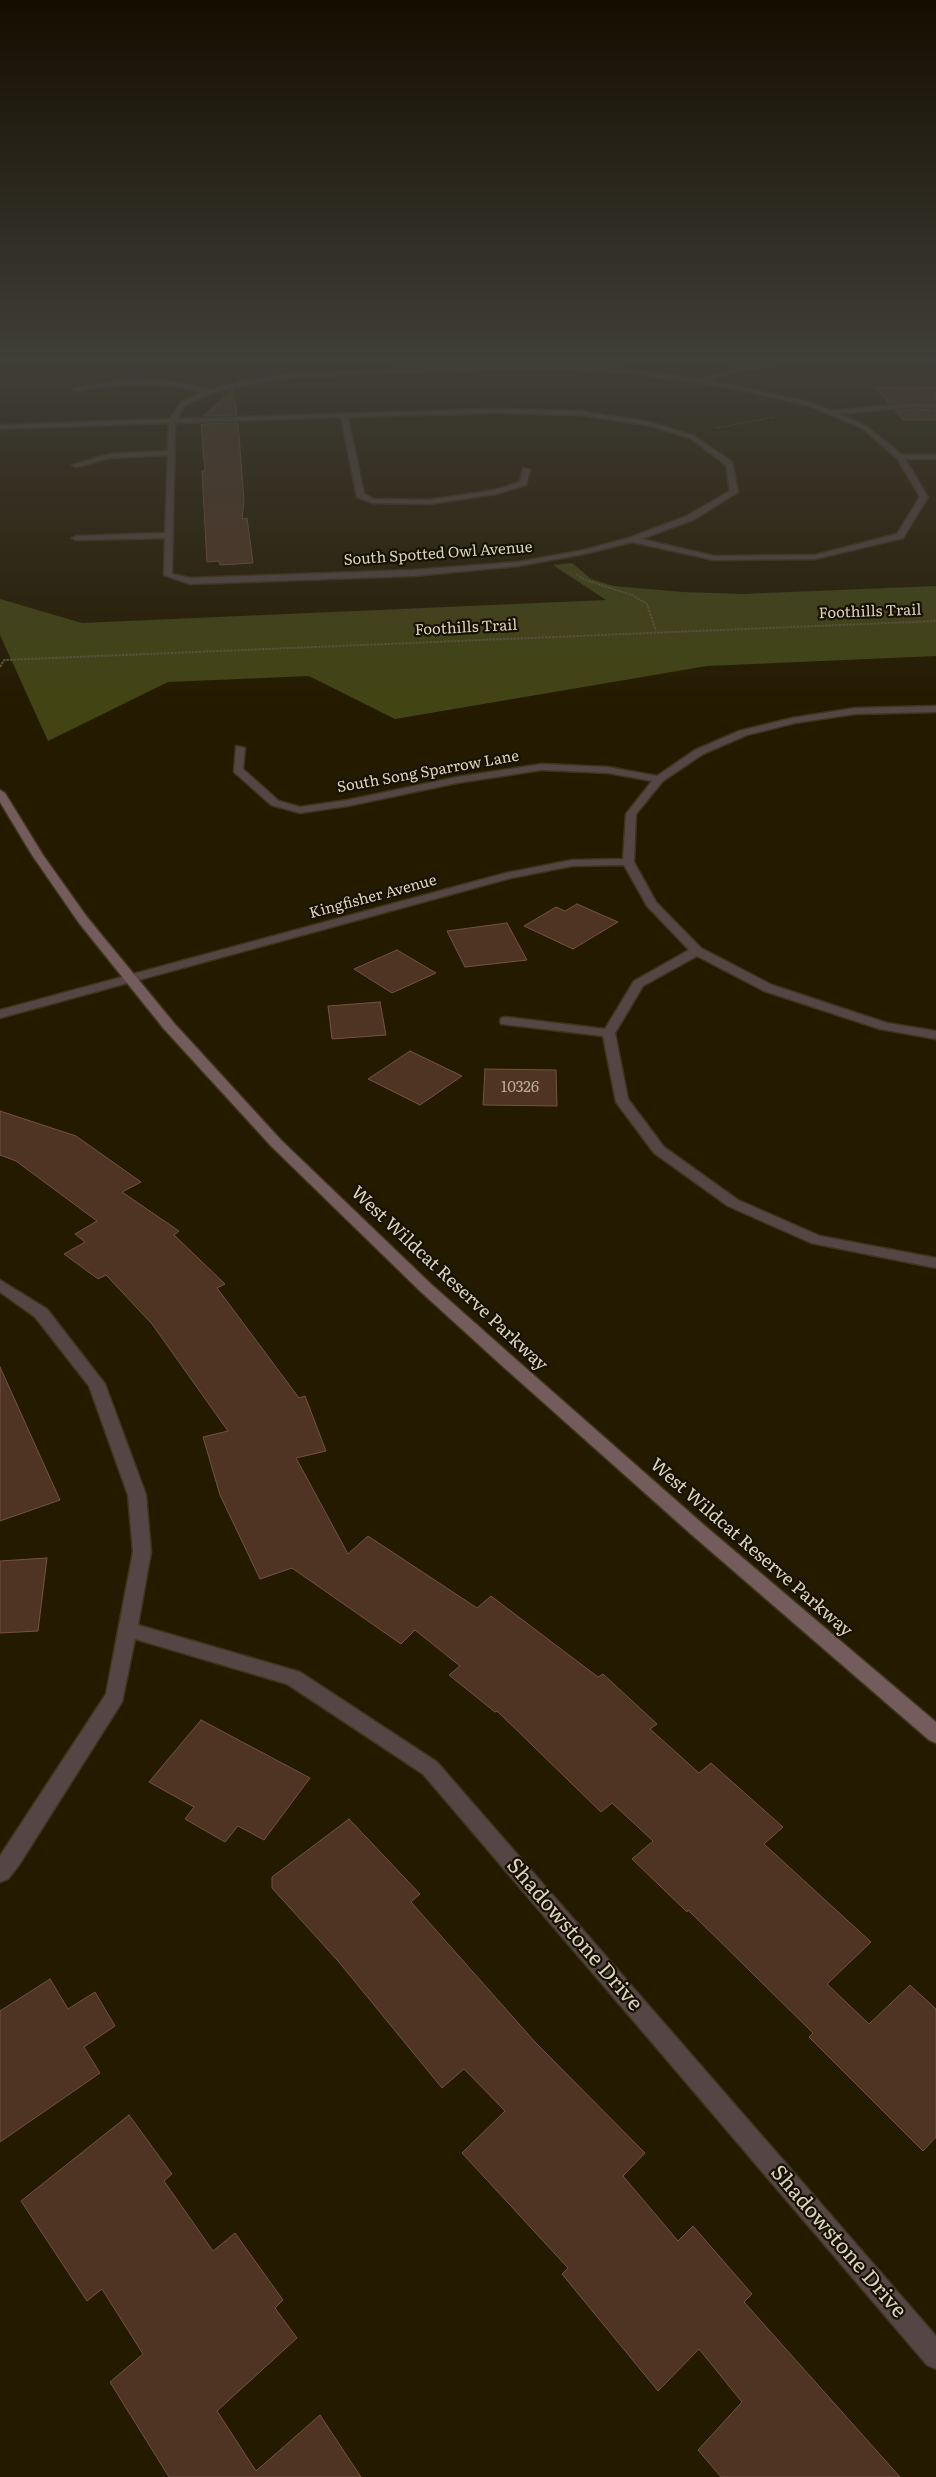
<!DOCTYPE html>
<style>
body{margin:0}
canvas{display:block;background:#241a00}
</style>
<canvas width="936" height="2477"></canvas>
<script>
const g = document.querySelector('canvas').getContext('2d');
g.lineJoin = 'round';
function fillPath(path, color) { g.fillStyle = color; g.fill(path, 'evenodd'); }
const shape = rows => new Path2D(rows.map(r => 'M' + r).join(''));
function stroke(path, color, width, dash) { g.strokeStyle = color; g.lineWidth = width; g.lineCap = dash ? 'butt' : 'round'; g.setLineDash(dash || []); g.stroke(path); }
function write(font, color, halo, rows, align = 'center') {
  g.font = font + ' Literata,serif'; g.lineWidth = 4.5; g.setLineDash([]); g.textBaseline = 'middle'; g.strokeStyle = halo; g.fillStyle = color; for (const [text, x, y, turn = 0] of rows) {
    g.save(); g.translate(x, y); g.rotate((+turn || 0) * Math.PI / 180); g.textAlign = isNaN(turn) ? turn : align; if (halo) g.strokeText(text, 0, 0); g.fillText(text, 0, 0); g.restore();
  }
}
const green = shape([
 [572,563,591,579,614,586,683,592,742,594,936,586,936,656,707,666,395,719,309,676,168,682,48,741,0,635,0,599,82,623,606,600,553,565]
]);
const building = shape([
 [906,387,936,388,936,402,889,403,876,388,906,387],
 [233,390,237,415,203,416,233,390],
 [914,409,936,410,936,420,903,420,895,411,914,409],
 [238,423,244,501,242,519,247,518,253,563,220,565,219,561,207,562,202,471,205,471,201,424,238,423],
 [577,904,618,922,573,949,524,926,556,907,565,911,577,904],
 [507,923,527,960,465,967,447,931,507,923],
 [397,950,436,973,392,993,354,969,397,950],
 [380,1002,386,1035,332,1039,328,1006,380,1002],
 [410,1051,462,1076,420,1105,368,1079,410,1051],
 [485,1069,556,1070,557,1106,483,1105,485,1069],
 [0,1111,76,1136,141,1182,122,1192,179,1231,174,1235,225,1284,217,1288,299,1398,305,1396,326,1451,296,1458,348,1554,368,1536,477,1608,491,1596,598,1677,603,1674,657,1724,650,1729,699,1773,711,1763,783,1827,764,1844,871,1942,827,1984,869,2024,910,1985,936,2009,936,2137,923,2151,809,2037,813,2033,688,1910,687,1912,632,1859,653,1841,612,1803,601,1812,497,1711,495,1712,449,1675,460,1666,415,1630,401,1644,292,1568,260,1579,220,1495,203,1437,228,1431,152,1324,106,1275,98,1279,64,1254,85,1242,75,1234,97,1221,16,1161,0,1155,0,1111],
 [0,1367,60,1500,0,1521,0,1367],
 [47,1558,38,1631,0,1633,0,1561,47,1558],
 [201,1720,310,1778,264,1840,238,1826,225,1842,185,1819,194,1807,149,1782,201,1720],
 [349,1819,420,1894,411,1902,535,2042,645,2153,623,2176,678,2241,693,2226,752,2294,744,2302,900,2477,721,2477,698,2450,742,2402,699,2349,658,2391,562,2274,568,2268,462,2153,505,2111,464,2069,442,2088,338,1961,272,1888,272,1877,349,1819],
 [50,1979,68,2009,95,1992,115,2026,84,2047,100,2073,0,2142,0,2011,50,1979],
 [129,2115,172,2174,164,2181,213,2251,235,2233,283,2300,275,2308,297,2338,217,2411,256,2471,320,2415,361,2477,169,2477,110,2382,143,2354,102,2289,87,2301,21,2201,129,2115]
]);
const pathFar1 = shape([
 [716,428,774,417]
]);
const path = shape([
 [576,574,585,580,632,595,647,604,656,631],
 [0,667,4,660,936,621]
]);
const minor = shape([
 [809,358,936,358,936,362,809,362,742,370,706,380,809,402,831,411,914,403,936,404,936,408,914,407,838,414,866,426,902,455,936,455,936,459,905,459,928,497,903,538,815,559,714,560,632,542,584,554,518,566,413,576,190,584,164,575,165,538,76,540,72,538,76,536,165,533,168,455,110,458,76,467,72,465,110,454,168,451,169,423,0,429,0,425,170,419,180,403,203,392,170,385,124,384,76,391,73,389,124,380,170,381,210,390,239,382,295,373,543,364,636,370,700,379,742,366,809,358],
 [543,368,636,374,732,388,807,405,862,428,897,458,920,497,897,534,815,555,714,556,641,539,693,520,738,492,732,462,694,436,650,422,579,411,495,409,177,419,185,405,212,393,240,386,295,377,543,368],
 [495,413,579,415,647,425,690,438,726,465,730,491,687,516,629,538,584,550,518,562,413,570,190,578,172,574,175,423,341,417,357,497,373,503,429,504,496,494,526,485,530,470,523,468,520,482,495,490,429,500,374,499,364,494,348,417,495,413],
 [936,706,936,712,855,714,795,723,747,735,703,754,663,781,636,814,634,862,656,902,701,948,772,985,887,1023,936,1031,936,1039,880,1029,764,991,697,956,643,986,615,1033,628,1099,664,1147,738,1200,820,1236,936,1258,936,1268,811,1243,728,1206,654,1153,616,1102,603,1036,501,1024,500,1021,501,1018,506,1017,605,1029,634,981,689,950,647,906,624,865,572,866,511,878,0,1018,0,1010,506,873,572,860,623,859,626,814,652,781,608,773,542,770,457,783,348,806,300,813,271,805,234,772,236,746,245,748,243,769,279,801,300,807,348,800,457,777,542,764,608,767,657,776,695,750,739,731,792,718,855,708,936,706],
 [0,1280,47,1309,105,1384,146,1495,151,1552,138,1625,300,1672,437,1762,936,2336,936,2369,927,2365,423,1774,287,1684,135,1639,122,1702,19,1865,8,1879,0,1882,0,1856,106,1694,133,1552,128,1495,89,1386,35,1317,0,1292,0,1280]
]);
const secondary = shape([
 [0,790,5,793,43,855,87,917,174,1023,281,1140,431,1284,511,1355,704,1525,936,1722,936,1743,929,1740,692,1535,499,1363,421,1292,271,1146,164,1029,79,923,32,855,0,802,0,790]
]);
const farStreetnames = [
 ["South Spotted Owl Avenue",438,554,-4],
 ["Foothills Trail",870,612,-2],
 ["Foothills Trail",466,628,-3],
 ["South Song Sparrow Lane",428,772,-10],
 ["Kingfisher Avenue",373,897,-15]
];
const numberNames = [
 ["10326",520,1088]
];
const streetNames = [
 ["West Wildcat Reserve Parkway",449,1279,43],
 ["West Wildcat Reserve Parkway",751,1548,41]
];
const nearStreetnames = [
 ["Shadowstone Drive",574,1935,49],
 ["Shadowstone Drive",838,2242,49]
];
fillPath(green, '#424414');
fillPath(building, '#503423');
stroke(building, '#715340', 1);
stroke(minor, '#3d341b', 3);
stroke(secondary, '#3d341b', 3);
stroke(pathFar1, '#5e553e', 1, [2, 1]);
stroke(path, '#5e553e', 2, [2.5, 1]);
fillPath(minor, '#554544');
fillPath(secondary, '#755c5c');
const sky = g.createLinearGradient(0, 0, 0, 703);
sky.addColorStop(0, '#140e00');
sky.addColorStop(0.51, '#3f3e37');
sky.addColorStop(1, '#3f3e3700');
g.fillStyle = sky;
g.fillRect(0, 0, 936, 703);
write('15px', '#d9d3c2', '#191100', farStreetnames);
write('15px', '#b7ab9a', null, numberNames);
write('18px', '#d9d3c2', '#191100', streetNames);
write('21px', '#d9d3c2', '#191100', nearStreetnames);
</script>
